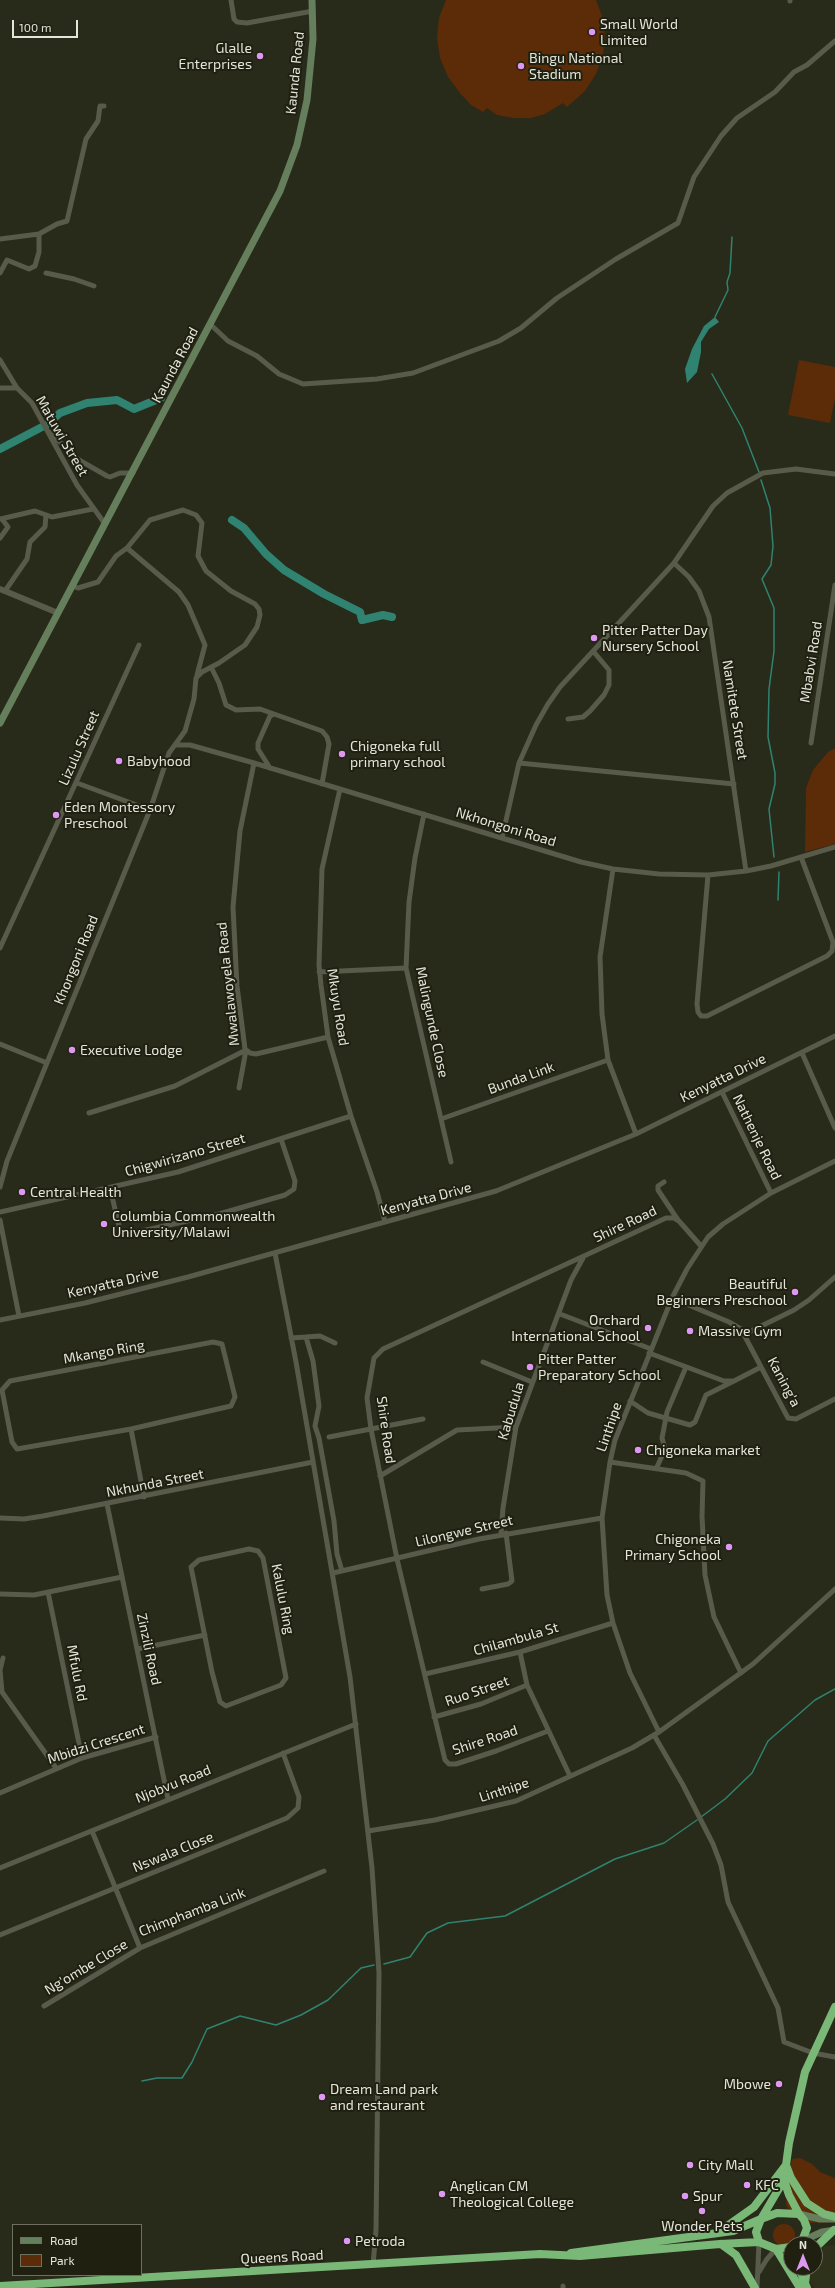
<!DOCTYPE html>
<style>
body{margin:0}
#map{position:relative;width:835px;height:2288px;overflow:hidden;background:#282a1a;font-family:"Exo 2",sans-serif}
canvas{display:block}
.legend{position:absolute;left:12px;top:2224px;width:130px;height:52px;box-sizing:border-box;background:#1f2010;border:1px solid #6e6f61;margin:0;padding:5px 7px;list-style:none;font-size:12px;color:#e4e5db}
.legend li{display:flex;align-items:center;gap:8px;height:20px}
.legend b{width:20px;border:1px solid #6e6f61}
.north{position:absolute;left:783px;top:2236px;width:40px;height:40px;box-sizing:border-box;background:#1f2010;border:1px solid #6e6f61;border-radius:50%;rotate:0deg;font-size:11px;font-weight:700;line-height:16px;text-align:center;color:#e4e5db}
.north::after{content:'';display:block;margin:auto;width:14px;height:18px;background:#de98f2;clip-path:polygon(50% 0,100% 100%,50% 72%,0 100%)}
.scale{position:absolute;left:12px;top:20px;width:66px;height:18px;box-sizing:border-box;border:2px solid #e4e5db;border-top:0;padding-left:5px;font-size:12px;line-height:14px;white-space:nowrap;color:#e4e5db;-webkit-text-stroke:3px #1f2010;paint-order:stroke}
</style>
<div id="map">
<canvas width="835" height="2288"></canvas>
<ul class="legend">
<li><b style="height:5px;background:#657e5b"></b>Road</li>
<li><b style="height:11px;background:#5c2b07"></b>Park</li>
</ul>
<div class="north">N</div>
<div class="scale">100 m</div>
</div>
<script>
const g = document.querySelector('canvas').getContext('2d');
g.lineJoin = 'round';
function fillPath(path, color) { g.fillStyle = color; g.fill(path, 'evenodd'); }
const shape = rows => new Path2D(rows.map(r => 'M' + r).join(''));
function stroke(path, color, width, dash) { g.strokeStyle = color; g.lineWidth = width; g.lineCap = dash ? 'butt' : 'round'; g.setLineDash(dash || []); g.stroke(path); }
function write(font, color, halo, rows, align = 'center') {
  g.font = font + ' "Exo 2",sans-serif'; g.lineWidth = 4; g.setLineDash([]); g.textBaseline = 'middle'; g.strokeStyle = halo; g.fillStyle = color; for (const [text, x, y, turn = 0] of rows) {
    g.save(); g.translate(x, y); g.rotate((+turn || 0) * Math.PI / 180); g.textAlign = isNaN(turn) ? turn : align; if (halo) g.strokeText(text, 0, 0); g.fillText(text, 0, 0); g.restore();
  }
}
const built = shape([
 [835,2245,835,2288,815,2288,808,2279,815,2268,824,2246]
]);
const green = shape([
 [446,0,596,0,602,16,605,36,603,55,596,74,585,91,567,107,563,103,545,114,531,118,514,118,497,115,487,108,483,112,471,105,460,93,448,77,440,58,437,38,439,18],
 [799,360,835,367,835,398,830,423,788,415],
 [835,748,835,844,805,852,806,788,813,770,828,752],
 [800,2158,812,2164,820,2172,835,2178,835,2222,805,2223,794,2217,786,2205,787,2185,792,2159],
 '773 2235a11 11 0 1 1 22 0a11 11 0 1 1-22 0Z'
]);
const water = shape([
 [715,317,719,322,709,329,701,342,701,352,697,372,687,383,685,369,692,349,704,326]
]);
const stream = shape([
 [715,317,728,290,727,282,730,273,732,237],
 [712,374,742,428,759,472],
 [761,480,770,508,773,546,771,565,762,579,774,608,774,651,769,689,768,737,775,773,775,784,769,809,774,857],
 [778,900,779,872],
 [701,1817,725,1799,752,1773,768,1741,815,1700,835,1689],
 [384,1964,410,1957,427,1933,448,1923,505,1916,615,1859,664,1843,697,1820],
 [142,2081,157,2078,182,2078,192,2062,207,2029,240,2016,276,2025,301,2015,328,2000,361,1968,374,1965]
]);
const river = shape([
 [46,425,60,413,87,403,117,400,134,409,161,398],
 [0,449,42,427],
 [232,520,244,528,266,554,284,570,324,594,360,612,362,620,383,615,392,617]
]);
const minor = shape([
 [231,0,234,19,237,22,247,23,313,11],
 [790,1,790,0],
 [0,239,39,234,57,224,67,221,86,139,98,121,100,106,104,106],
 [0,273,7,260,29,269,35,266,39,252,39,234],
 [46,273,74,279,94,286],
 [210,324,228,341,257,356,279,374,303,384,377,379,413,373,499,341,521,328,557,298,616,259,678,223,694,177,721,136,737,118,775,92,794,72,807,65,835,41],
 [0,360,17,388,32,403,77,485,105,524],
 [0,388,17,388],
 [49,432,79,460,107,476,110,477,120,473,133,473],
 [0,519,35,511,52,517,93,509],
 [0,538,8,527,2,519],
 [127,548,179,592,188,605,205,645,197,675],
 [674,563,689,577,699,591,709,617,746,871],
 [5,591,27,559,30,542,45,527,46,515],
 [211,667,219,683,226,705,236,710,260,709,274,714],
 [568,719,583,717,590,711,604,695,609,685,609,670,593,651],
 [811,743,835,585],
 [176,745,190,745,254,763,581,862,613,869,659,874,708,875,746,871,771,866,835,847],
 [254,763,240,831,233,907,237,986,245,1049,250,1053,256,1054,328,1037],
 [519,763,734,784],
 [270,768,258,749,258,743,270,716,274,714,322,731,327,737,329,744,322,784],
 [77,783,150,810],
 [340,789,322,869,319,965,321,985,328,1037,351,1116,377,1192,385,1222],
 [424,814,415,858,409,902,406,968,451,1162],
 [502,838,519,763,536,725,548,704,560,687,674,563,713,506,727,493,763,473,796,469,835,474],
 [613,869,600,957,602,1014,608,1060,636,1134],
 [708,875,697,1004,698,1012,701,1016,707,1016,827,956,832,951,833,942,801,857],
 [0,948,139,645],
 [319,972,406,968],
 [0,1044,47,1063],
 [802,1053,835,1128],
 [239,1088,246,1050],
 [722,1092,771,1193],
 [89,1113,175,1086,246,1050],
 [441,1119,608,1060],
 [664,1182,658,1186,658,1190,678,1220],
 [0,1187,7,1161,150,810,169,753,185,731,194,699,196,678,202,672,219,663,245,645,257,627,260,615,259,609,255,604,231,591,206,571,198,556,202,523,196,515,183,510,150,520,127,548,116,556,98,582,78,588,72,586],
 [110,1188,119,1226,121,1231,128,1234,219,1214,285,1195,294,1189,295,1181,281,1139],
 [0,1212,178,1172,351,1116],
 [0,1220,19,1316],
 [275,1253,296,1362,350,1677,372,1868,379,1973,376,2230,373,2265],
 [672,1298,729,1322,741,1329,788,1418,796,1419,835,1399],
 [560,1314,651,1349],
 [0,1320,85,1303,188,1277,496,1191,636,1134,835,1036],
 [745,1334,794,1310,809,1300,835,1277],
 [306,1337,313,1361,319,1406,315,1426,319,1438,334,1521,337,1554,342,1571],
 [291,1338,320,1336,335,1343],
 [649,1353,724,1381,734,1381,761,1367],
 [483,1362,532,1382],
 [630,1401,648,1413,690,1425,695,1422,706,1395,734,1381],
 [131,1429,17,1449,12,1442,2,1390,10,1381,213,1342,222,1344,235,1397,231,1406,131,1429,144,1497],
 [329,1437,423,1419],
 [610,1462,686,1473,703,1481,702,1516,705,1575,714,1617,741,1673],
 [657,1467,665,1449,662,1438,667,1412,686,1367],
 [380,1476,457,1430,516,1427],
 [107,1504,168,1799],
 [0,1518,24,1519,43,1516,313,1462],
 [501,1534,503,1508,516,1427,571,1280,583,1258],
 [249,1549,258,1551,263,1558,286,1678,281,1685,226,1706,220,1702,212,1672,191,1567,199,1560,249,1549],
 [333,1573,479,1539,602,1518],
 [482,1589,508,1584,512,1581,506,1533],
 [48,1592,82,1758],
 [0,1594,34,1595,122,1577],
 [138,1649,205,1635],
 [520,1652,527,1685,570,1776],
 [3,1658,0,1670,2,1692,56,1768],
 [425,1674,520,1652,613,1623],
 [434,1717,481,1704,527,1685],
 [548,1731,496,1751,456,1764,449,1764,445,1760,397,1559,371,1429,367,1398,374,1358,383,1349,666,1218,674,1218,679,1221,701,1246],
 [659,1732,630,1673,613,1623,607,1595,602,1518,610,1462,615,1440,672,1298,687,1269,708,1237,723,1224,771,1193,835,1161],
 [654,1735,683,1785,713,1844,721,1865,728,1902,778,2008,784,2042,813,2053,835,2057],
 [0,1793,82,1758,156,1737],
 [92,1831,140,1948,324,1871],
 [368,1831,435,1820,516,1801,632,1748,659,1732,753,1664,835,1589],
 [0,1868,356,1724],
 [0,1935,287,1818,298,1808,299,1797,283,1753],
 [44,2006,140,1948],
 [759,2272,767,2259,776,2249],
 [563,2286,563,2288],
 [757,2288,759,2242]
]);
const tertiary = shape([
 [0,589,58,613]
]);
const secondary = shape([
 [0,723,280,191,297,145,307,100,313,39,312,0],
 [799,2214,820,2219,835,2219],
 [802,2241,822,2232,835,2230]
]);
const trunk = shape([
 [799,2214,789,2195,784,2180,789,2143,805,2072,835,2007],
 [720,2231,754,2207,786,2165,791,2178,807,2203,824,2214,835,2217],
 [721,2244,736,2255,755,2288],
 [791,2247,776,2249,759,2242,756,2232,761,2219,777,2213,799,2214,804,2220,807,2228,802,2241,799,2244],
 [815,2248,834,2230],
 [776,2249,800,2288],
 [571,2253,733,2231,761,2219,784,2180],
 [799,2268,807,2288],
 [805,2283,807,2268],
 [0,2286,540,2254,580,2256,720,2244,759,2242]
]);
const markers = [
 [592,32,4,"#de98f2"],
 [260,56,4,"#de98f2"],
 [521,66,4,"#de98f2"],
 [594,638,4,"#de98f2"],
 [342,754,4,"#de98f2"],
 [119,761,4,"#de98f2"],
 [56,815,4,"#de98f2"],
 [72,1050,4,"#de98f2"],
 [22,1192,4,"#de98f2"],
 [104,1224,4,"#de98f2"],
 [795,1292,4,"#de98f2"],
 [648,1328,4,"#de98f2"],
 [690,1331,4,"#de98f2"],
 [530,1367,4,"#de98f2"],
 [638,1450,4,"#de98f2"],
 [729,1547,4,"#de98f2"],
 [779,2084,4,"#de98f2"],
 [322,2097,4,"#de98f2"],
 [690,2165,4,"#de98f2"],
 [747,2185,4,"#de98f2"],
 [442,2194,4,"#de98f2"],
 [685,2196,4,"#de98f2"],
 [702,2211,4,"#de98f2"],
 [347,2241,4,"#de98f2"]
];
const poiNames = [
 ["Small World",600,24],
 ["Limited",600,40],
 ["Glalle",252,48,"right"],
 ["Enterprises",252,64,"right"],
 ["Bingu National",529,58],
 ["Stadium",529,74],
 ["Pitter Patter Day",602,630],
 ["Nursery School",602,646],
 ["Chigoneka full",350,746],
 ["primary school",350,762],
 ["Babyhood",127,761],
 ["Eden Montessory",64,807],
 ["Preschool",64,823],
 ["Executive Lodge",80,1050],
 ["Central Health",30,1192],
 ["Columbia Commonwealth",112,1216],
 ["University/Malawi",112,1232],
 ["Beautiful",787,1284,"right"],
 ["Beginners Preschool",787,1300,"right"],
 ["Orchard",640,1320,"right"],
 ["International School",640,1336,"right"],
 ["Massive Gym",698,1331],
 ["Pitter Patter",538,1359],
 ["Preparatory School",538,1375],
 ["Chigoneka market",646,1450],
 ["Chigoneka",721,1539,"right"],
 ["Primary School",721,1555,"right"],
 ["Mbowe",771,2084,"right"],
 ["Dream Land park",330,2089],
 ["and restaurant",330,2105],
 ["City Mall",698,2165],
 ["KFC",755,2185],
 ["Anglican CM",450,2186],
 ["Theological College",450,2202],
 ["Spur",693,2196],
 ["Wonder Pets",702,2226,"center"],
 ["Petroda",355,2241]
];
const streetNames = [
 ["Kaunda Road",295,73,-84],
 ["Kaunda Road",175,365,-62],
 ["Matuwi Street",62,436,60],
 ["Mbabvi Road",811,662,-81],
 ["Namitete Street",735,710,81],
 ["Lizulu Street",79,748,-66],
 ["Nkhongoni Road",506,827,17],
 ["Khongoni Road",76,960,-68],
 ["Mwalawoyela Road",228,984,-96],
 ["Mkuyu Road",338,1007,81],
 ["Malingunde Close",432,1022,78],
 ["Bunda Link",521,1078,-20],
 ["Kenyatta Drive",723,1078,-26],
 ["Nathenje Road",757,1137,64],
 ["Chigwirizano Street",185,1155,-16],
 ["Kenyatta Drive",426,1199,-15],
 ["Shire Road",625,1224,-25],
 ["Kenyatta Drive",113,1283,-13],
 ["Mkango Ring",104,1352,-10],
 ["Kaning'a",784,1382,62],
 ["Kabudula",511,1411,-73],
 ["Linthipe",609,1427,-71],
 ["Shire Road",386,1430,82],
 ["Nkhunda Street",155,1483,-11],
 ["Lilongwe Street",464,1531,-13],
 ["Kalulu Ring",283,1599,79],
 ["Chilambula St",516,1639,-16],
 ["Zinzili Road",149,1649,78],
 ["Mfulu Rd",77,1673,79],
 ["Ruo Street",477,1691,-19],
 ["Shire Road",485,1740,-18],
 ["Mbidzi Crescent",96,1744,-18],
 ["Njobvu Road",173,1784,-22],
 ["Linthipe",504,1790,-18],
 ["Nswala Close",173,1852,-22],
 ["Chimphamba Link",192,1912,-21],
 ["Ng'ombe Close",86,1967,-31],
 ["Queens Road",282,2257,-3]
];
fillPath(built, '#2f321b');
fillPath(green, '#5c2b07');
fillPath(water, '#2f8370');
stroke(stream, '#2f8370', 1.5);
stroke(river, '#2f8370', 8);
stroke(minor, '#585b49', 5);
stroke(tertiary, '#585b49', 6);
stroke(secondary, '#657e5b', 7);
stroke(trunk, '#7ab878', 8);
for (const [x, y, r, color] of markers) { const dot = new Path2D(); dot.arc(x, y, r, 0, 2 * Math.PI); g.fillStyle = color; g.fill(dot); stroke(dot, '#1f2010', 1.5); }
write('14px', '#e4e5db', '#1f2010', poiNames, 'left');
write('14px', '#e4e5db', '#1f2010', streetNames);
</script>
